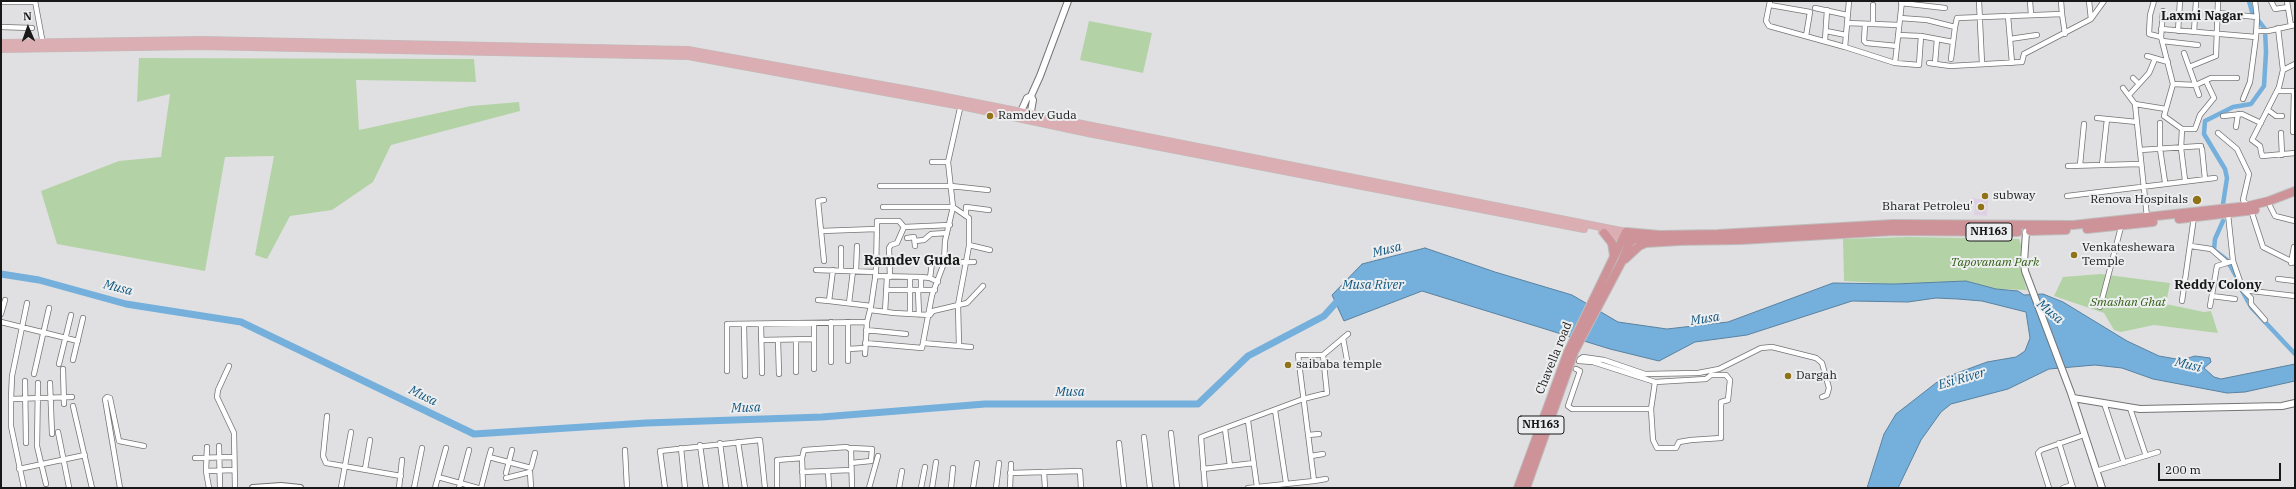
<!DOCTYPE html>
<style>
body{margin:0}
#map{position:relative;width:2296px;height:489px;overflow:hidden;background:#e0e0e2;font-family:"IBM Plex Serif",serif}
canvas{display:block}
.frame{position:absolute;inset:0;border:2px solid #181818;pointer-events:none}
.north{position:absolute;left:8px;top:8px;width:40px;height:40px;-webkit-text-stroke:3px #edeeef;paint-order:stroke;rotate:358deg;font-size:11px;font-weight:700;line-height:16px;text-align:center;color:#181818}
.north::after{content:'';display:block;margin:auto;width:14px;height:18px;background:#181818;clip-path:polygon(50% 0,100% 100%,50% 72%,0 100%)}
.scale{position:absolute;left:2158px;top:463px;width:123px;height:18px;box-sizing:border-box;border:2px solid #181818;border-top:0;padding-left:5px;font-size:12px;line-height:14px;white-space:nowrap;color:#181818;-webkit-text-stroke:3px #edeeef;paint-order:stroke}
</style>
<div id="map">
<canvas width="2296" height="489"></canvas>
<div class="frame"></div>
<div class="north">N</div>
<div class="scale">200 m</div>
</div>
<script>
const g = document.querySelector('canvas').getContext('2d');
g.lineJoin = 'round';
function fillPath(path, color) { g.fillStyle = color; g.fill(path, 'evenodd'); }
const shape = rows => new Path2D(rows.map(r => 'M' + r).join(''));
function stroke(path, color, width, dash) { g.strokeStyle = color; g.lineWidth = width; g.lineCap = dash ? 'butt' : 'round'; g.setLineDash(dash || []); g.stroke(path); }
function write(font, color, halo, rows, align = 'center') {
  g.font = font + ' "IBM Plex Serif",serif'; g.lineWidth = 4; g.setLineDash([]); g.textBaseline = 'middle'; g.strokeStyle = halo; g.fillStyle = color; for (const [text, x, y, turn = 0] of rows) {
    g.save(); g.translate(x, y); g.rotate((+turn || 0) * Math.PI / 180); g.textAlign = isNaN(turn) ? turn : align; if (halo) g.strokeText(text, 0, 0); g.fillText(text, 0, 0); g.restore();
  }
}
const commercial = shape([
 [1972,198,1988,200,1987,216,1974,215,1975,204,1971,203]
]);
const green = shape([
 [1089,21,1152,33,1143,73,1080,60],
 [139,58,474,59,476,82,356,80,359,130,471,106,519,102,520,111,391,145,373,182,332,210,290,216,267,259,255,255,274,156,225,157,205,271,57,244,41,191,119,161,161,157,170,94,137,102],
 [1909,237,2019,239,2021,245,2020,267,2027,290,1996,289,1966,281,1895,284,1844,281,1843,239],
 [2100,274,2170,283,2166,304,2204,312,2211,311,2218,333,2154,325,2121,332,2114,330,2104,313,2054,296,2063,277]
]);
const water = shape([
 [1425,248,1495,272,1572,295,1618,322,1667,329,1728,322,1833,283,1895,284,1966,281,1996,289,2018,291,2024,295,2043,294,2063,302,2127,341,2159,356,2182,360,2195,356,2210,358,2211,362,2204,368,2214,377,2221,379,2295,364,2295,381,2245,392,2227,393,2153,379,2122,368,2095,365,2049,369,2008,389,1951,404,1941,412,1921,440,1898,488,1867,488,1884,434,1896,414,1941,379,1987,362,2016,357,2025,351,2030,338,2026,312,1982,301,1958,299,1936,298,1908,302,1852,301,1747,335,1695,342,1659,361,1610,349,1422,291,1344,321,1332,295,1362,264,1425,248]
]);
const canal = shape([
 [2223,204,2227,178,2225,169,2204,134,2205,121,2233,107,2251,104,2264,86,2266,52,2265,29,2252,12,2249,1],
 [2223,221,2215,239,2214,250,2227,260,2237,278],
 [2240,287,2251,307,2295,354]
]);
const river = shape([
 [1,274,39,280,126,304,241,322,474,434,646,423,822,417,985,404,1198,404,1248,356,1324,316,1342,296]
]);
const minor = shape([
 [35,1,43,44],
 [1770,1,1766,21,1769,26,1845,47,1895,63,1919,65,1921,36,1898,35],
 [1979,1,1982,64],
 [2030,1,2031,15],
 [2061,1,2062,14],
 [2154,1,2150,15,2149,34,2161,37],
 [2271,1,2275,9,2288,7],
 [2287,1,2291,26],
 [1,2,35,2],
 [1901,3,1945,8],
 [1770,5,1810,12,1806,36],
 [1873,5,1873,24],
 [1815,8,1847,15],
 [2163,11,2161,37,2173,84,2164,116,2182,129,2195,129,2200,115,2214,98,2206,81],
 [2218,13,2257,17],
 [2008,16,2012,63],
 [1900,18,1927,20,1955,27,1957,18,2062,14,2065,34],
 [2091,19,2104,1],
 [1847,23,1899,25],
 [1865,24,1864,41,1866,43,1897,46],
 [1,27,32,28],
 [2278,28,2283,70,2279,87,2252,140,2260,146,2262,156,2295,153],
 [2161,29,2256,37],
 [1826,31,1846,35],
 [2178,31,2180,1],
 [2256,31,2268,31,2295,25],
 [2194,32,2196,1],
 [1921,36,1953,42],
 [2010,39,2037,35],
 [1825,41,1827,10],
 [2162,41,2198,45],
 [1845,47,1849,1],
 [2184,53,2199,95],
 [2147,56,2168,62],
 [1951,59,1955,27],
 [1895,63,1902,1],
 [1929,63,1950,66,2022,62,2024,54,2091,19,2089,1],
 [1935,63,1937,39],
 [2189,67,2216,56,2218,1],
 [2283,70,2295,64],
 [2133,78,2139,84],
 [2173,84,2196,85,2211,78,2237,78],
 [2123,88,2135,104,2147,217],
 [2277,91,2295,91],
 [2129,95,2149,73,2155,59],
 [2243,99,2250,82,2256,37,2257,17,2255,1],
 [2135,104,2166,109],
 [2268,110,2276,116,2282,116],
 [2223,116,2242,114,2261,123],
 [2097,118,2137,122],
 [2107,119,2102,165,2141,164],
 [2160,123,2160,149,2165,182],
 [2236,127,2238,114],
 [2182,129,2181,148,2185,180],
 [2293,132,2294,92],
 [2218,133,2237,149,2249,174,2243,200,2251,210,2263,247,2295,263],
 [2281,133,2282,155],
 [2202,149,2205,179],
 [2140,150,2201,146],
 [932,162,948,162],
 [2080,165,2084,124],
 [2068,166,2102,165],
 [880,186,951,186,988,190],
 [2067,196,2215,178],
 [2270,206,2275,216,2295,221],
 [883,207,953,207,969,218,969,246,958,305,959,346],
 [2228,214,2233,261,2243,290,2295,296],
 [966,216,966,207,989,210],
 [821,231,876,229],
 [907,238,914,237,915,246],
 [915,241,924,240,931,234,947,233],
 [969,245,990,250],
 [2191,246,2211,249,2227,263],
 [824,261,818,201,824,200],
 [2291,263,2294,247],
 [816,270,876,272],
 [833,270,829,301,871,306],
 [841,270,841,248],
 [856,271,857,246],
 [875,276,921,277,930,278,938,282],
 [890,277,889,248,891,245,897,243,904,227,950,225],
 [921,277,921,290],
 [930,278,932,263,974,262],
 [2278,279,2295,281],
 [886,290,935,290],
 [918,290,919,315],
 [2243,290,2251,298,2251,304,2265,320],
 [2212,296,2235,299],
 [818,300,829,301],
 [2182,301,2194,217],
 [849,303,853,271],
 [2210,306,2217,266,2233,261],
 [2100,307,2121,227],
 [870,310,894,313,930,315,933,311,967,303,983,286],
 [885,312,887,277],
 [1,314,5,300],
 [910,314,910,277],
 [1,322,78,341],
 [831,322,831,362],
 [848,322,848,361],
 [814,323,814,369],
 [744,324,745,376],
 [761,324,762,373],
 [866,330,906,334],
 [1343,338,1347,360],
 [761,340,813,339],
 [778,340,779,374],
 [796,340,796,372],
 [865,343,922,348,932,295,944,263,945,241,953,207,948,162,961,104],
 [923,343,971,347],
 [848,349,865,348],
 [865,354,867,322,871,306,876,272,877,221,899,221,904,227],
 [1580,359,1583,357,1604,360,1645,374,1698,373,1719,369,1761,348,1772,347,1816,358,1822,363,1829,388,1827,395,1822,397],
 [73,360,83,318],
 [1579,361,1593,362,1655,382,1651,409,1653,440,1657,448,1676,448,1679,442,1691,440,1721,438,1721,402,1728,400,1730,380,1726,375,1711,375,1706,379,1655,382],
 [59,364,71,315],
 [229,366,218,390,217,397,234,433,235,488],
 [63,369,64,404],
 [1576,369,1580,371,1568,406,1572,409,1651,409],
 [727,371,727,324,867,322],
 [34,374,49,308],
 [25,381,26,443],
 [38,383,37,446,46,484],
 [50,383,52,434],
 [11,399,72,397],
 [2104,403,2124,463],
 [73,406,92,488],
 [2130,408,2146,456],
 [1275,410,1286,483],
 [327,416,323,456,326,463,401,476],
 [1248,421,1257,487],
 [1225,429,1230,466],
 [58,432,69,487],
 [1171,433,1177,488],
 [1308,435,1319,434],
 [1144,437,1150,488],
 [738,442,745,488],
 [720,443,726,488],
 [1119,443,1124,488],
 [2059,443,2073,488],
 [700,445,706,488],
 [219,446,220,488],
 [207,447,206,471,209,488],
 [681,448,685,488],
 [850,448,872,449,871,461,851,463],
 [625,450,627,488],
 [1311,456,1323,454],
 [489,457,491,450],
 [195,458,234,457],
 [19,469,85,455],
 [365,469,370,440],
 [1203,469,1254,463],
 [206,471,234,470],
 [828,471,829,488],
 [2096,471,2158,452],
 [802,472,851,470],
 [1044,472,1045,488],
 [506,473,512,450],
 [1010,473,1080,471,1081,488],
 [438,477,478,488],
 [506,478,530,472,531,488],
 [1314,481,1326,479],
 [24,488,11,426,11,399,12,376,27,303],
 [120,488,105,399,107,397,110,398,119,441,144,446],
 [341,488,351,432],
 [399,488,402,460],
 [414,488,422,448],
 [435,488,446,448],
 [459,488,469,450],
 [481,488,489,457,531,468,535,453],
 [665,488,660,451,760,440,765,488],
 [777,488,777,460,802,458],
 [803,488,802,458,804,450,847,447,851,450,852,488],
 [869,488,878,456],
 [899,488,902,471],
 [921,488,925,467],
 [932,488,936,462],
 [951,488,953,468],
 [973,488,977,463],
 [996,488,999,463],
 [1010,488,1011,464],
 [1205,488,1201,437,1303,399,1327,393,1323,355],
 [1248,488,1314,481,1298,355,1323,355,1348,334],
 [2049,488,2038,453,2041,450,2084,435],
 [2063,488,2072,485]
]);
const tertiary = shape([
 [1019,116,1027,98,1031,96,1040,76,1068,1],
 [1030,117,1033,100,1031,96],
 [2026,232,2024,262,2025,271,2071,393,2102,488],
 [2073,398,2140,409,2282,406,2295,403],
 [253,488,281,486,300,488]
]);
const primary = shape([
 [1,43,201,40,688,50,926,93,1626,232],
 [1,49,201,46,688,56,961,106,1088,133,1584,229],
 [1602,232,1623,238]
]);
const trunk = shape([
 [2179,219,2255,210],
 [2087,229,2153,222],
 [2030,231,2066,230],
 [1604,233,1612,243,1614,256],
 [1623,238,1654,240],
 [1676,241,1741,240,1894,231,2018,232],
 [1625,259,1639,246,1646,243,1680,241],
 [1518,488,1568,352,1626,232,1660,235,1718,234,1893,224,2073,225,2248,206,2269,201,2295,191],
 [1526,488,1574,352,1622,261,1629,244,1635,236]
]);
const markers = [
 [990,116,4,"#907319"],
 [1985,196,4,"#907319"],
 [2197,200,5,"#907319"],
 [1981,207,4,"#907319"],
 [2074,255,4,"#907319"],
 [1288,365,4,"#907319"],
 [1788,376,4,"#907319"]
];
const shields = [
 [1989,232,46],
 [1541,425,46]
];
const shieldNames = [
 ["NH163",1989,232],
 ["NH163",1541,425]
];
const poiNames = [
 ["Ramdev Guda",998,116],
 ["subway",1993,196],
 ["Renova Hospitals",2188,200,"right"],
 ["Bharat Petroleu'",1973,207,"right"],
 ["Venkateshewara",2082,248],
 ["Temple",2082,262],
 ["saibaba temple",1296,365],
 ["Dargah",1796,376]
];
const parkNames = [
 ["Tapovanam Park",1995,263],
 ["Smashan Ghat",2128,303]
];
const streetNames = [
 ["Chavella road",1554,358,-68]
];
const neighbourhoodNames = [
 ["Laxmi Nagar",2202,16],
 ["Reddy Colony",2218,285]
];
const waterNames = [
 ["Musa",1387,250,-14],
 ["Musa River",1373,285],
 ["Musa",118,288,14],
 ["Musa",2050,312,40],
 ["Musa",1705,319,-9],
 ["Musi",2188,365,14],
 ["Esi River",1962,379,-16],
 ["Musa",1070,392],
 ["Musa",423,396,26],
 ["Musa",746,408,-2]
];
const quarterNames = [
 ["Ramdev Guda",912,261]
];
fillPath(commercial, '#dfd1e5');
fillPath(green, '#b3d3a6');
fillPath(water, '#75afdb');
stroke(water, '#5982a0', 1);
stroke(canal, '#75afdb', 4.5);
stroke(river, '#75afdb', 7);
stroke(minor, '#747475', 6);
stroke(tertiary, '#747475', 8);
stroke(primary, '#bebebe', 8);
stroke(trunk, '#bebebe', 10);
stroke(minor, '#fff', 4.5);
stroke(tertiary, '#fff', 6);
stroke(primary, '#daaeb2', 7);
stroke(trunk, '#ce9398', 8);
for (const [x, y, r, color] of markers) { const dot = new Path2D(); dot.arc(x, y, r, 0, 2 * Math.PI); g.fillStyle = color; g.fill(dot); stroke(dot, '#edeeef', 1.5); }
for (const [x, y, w] of shields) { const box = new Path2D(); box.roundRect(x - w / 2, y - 9, w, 18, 3); g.fillStyle = '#edeeef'; g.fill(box); stroke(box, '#181818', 1); }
write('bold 11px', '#181818', null, shieldNames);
write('12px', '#181818', '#edeeef', poiNames, 'left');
write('italic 12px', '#2e5f11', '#edeeef', parkNames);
write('12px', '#181818', '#edeeef', streetNames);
write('bold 13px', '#181818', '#edeeef', neighbourhoodNames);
write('italic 13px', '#0f557f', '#edeeef', waterNames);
write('bold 14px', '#181818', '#edeeef', quarterNames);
</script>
